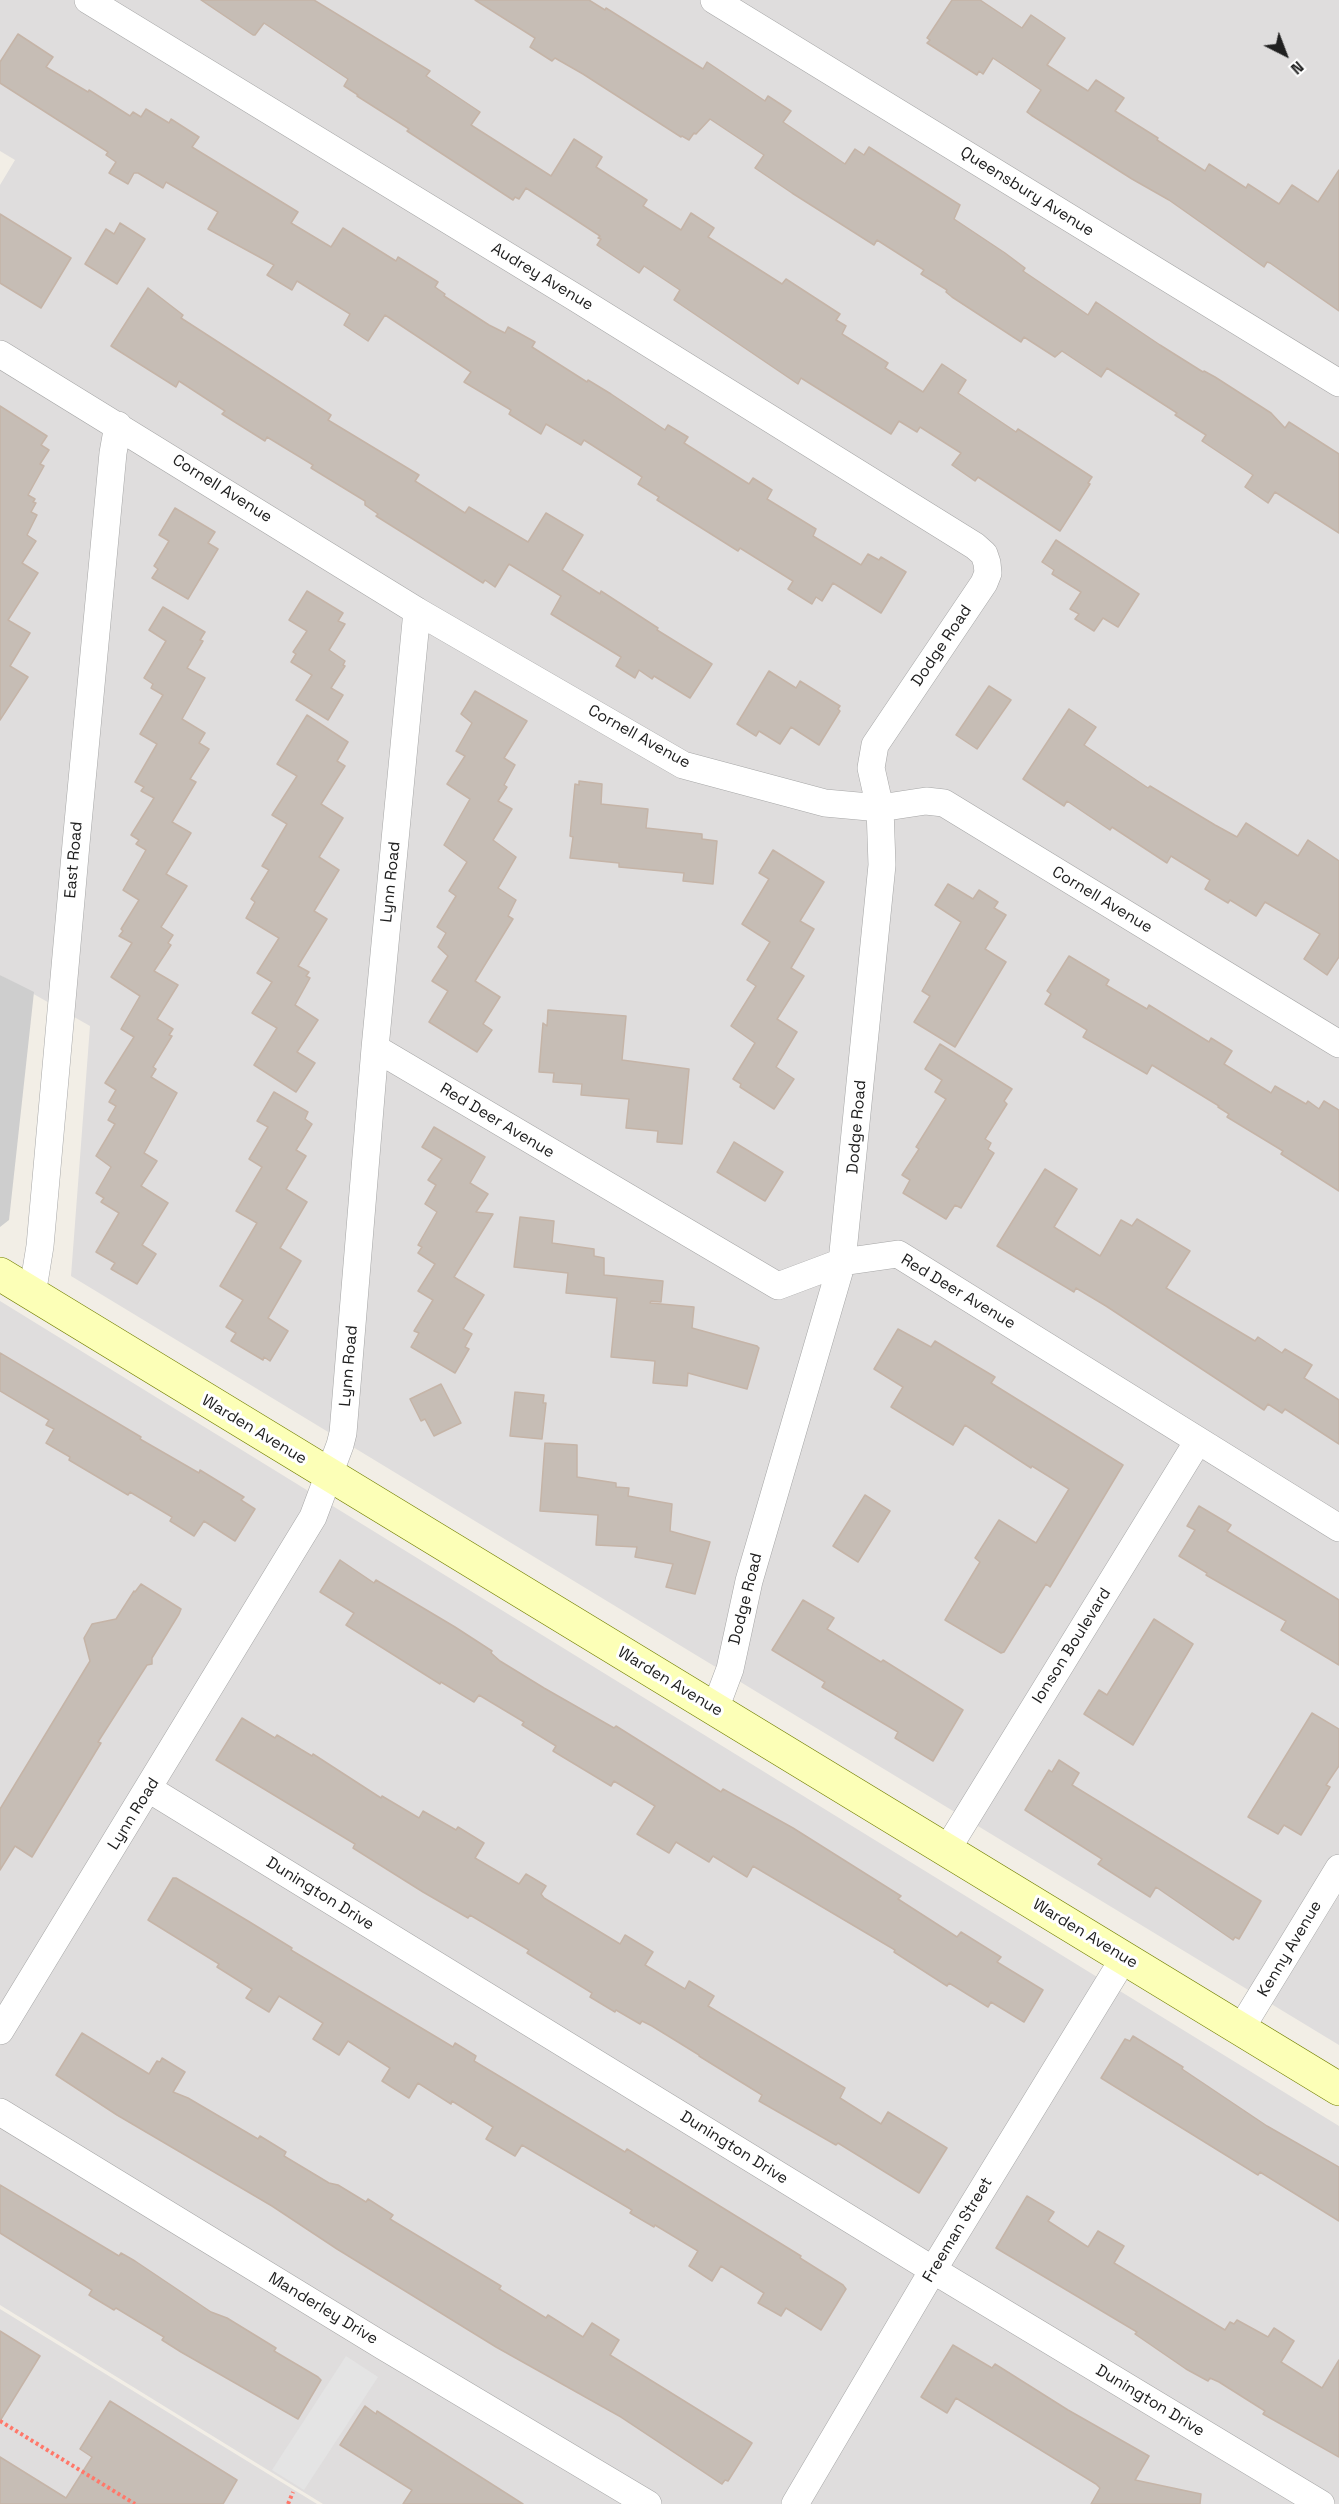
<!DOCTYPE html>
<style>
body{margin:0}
#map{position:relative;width:1339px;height:2504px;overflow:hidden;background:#f2eee6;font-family:"Space Grotesk",sans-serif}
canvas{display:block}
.north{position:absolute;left:1255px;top:24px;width:60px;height:60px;-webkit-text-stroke:4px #fff;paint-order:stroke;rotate:138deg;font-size:16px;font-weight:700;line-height:24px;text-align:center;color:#202020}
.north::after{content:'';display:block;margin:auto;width:21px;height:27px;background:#202020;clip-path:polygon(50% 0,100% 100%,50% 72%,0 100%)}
</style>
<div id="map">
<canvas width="1339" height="2504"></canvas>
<div class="north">N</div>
</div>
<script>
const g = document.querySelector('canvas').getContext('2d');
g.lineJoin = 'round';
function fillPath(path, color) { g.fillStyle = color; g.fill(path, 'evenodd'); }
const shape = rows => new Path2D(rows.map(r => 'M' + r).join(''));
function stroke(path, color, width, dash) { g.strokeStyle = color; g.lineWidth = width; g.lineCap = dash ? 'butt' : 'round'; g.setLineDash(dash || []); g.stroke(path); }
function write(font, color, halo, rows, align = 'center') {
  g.font = font + ' "Space Grotesk",sans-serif'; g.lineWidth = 6; g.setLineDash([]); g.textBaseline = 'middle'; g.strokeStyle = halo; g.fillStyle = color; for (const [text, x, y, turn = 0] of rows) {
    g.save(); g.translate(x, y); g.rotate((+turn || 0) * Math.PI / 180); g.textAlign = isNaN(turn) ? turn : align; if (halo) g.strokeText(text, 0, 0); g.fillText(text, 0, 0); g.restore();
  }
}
const residential = shape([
 [0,0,1339,0,1339,2045,71,1276,90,1026,0,975,0,185,15,160,0,151],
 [0,1301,1339,2126,1339,2504,323,2504,0,2305],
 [0,2309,317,2504,0,2504]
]);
const religious = shape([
 [0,975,34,992,9,1220,0,1227]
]);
const parking = shape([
 [346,2356,378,2377,304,2490,272,2470]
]);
const building = shape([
 [201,0,314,0,430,71,426,76,480,112,471,125,551,176,574,139,602,157,596,167,647,200,643,206,681,230,691,213,714,228,708,237,782,284,786,279,840,314,836,320,846,326,842,334,888,363,885,368,923,392,942,364,966,380,958,393,1016,432,1018,429,1092,477,1088,483,1090,484,1060,531,978,477,975,481,952,465,961,453,920,427,917,432,899,421,891,434,801,378,798,384,674,300,680,290,644,266,639,273,597,245,601,239,598,238,600,236,568,215,526,188,519,199,515,197,513,200,407,131,409,129,357,96,358,95,344,86,348,79,264,23,255,35,253,35,201,0],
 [475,0,589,0,605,10,606,8,703,69,707,62,765,101,768,96,791,111,783,122,845,164,855,149,864,155,869,147,960,205,954,219,1005,253,1025,268,1023,271,1088,315,1096,302,1160,345,1203,372,1204,371,1215,377,1271,413,1285,428,1289,422,1339,454,1339,533,1275,492,1268,503,1245,487,1253,475,1202,441,1206,435,1175,415,1177,413,1107,368,1101,377,1062,351,1055,357,1024,337,1021,342,952,297,946,292,947,290,921,274,924,270,877,240,874,245,792,193,755,168,764,155,710,119,696,134,694,133,689,140,682,136,681,137,583,74,555,58,552,61,530,47,535,38,475,0],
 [952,0,980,0,1022,28,1031,15,1065,38,1047,65,1088,91,1096,80,1124,98,1115,111,1158,138,1157,140,1205,171,1209,164,1246,188,1248,184,1279,204,1292,185,1318,202,1339,170,1339,311,1270,263,1267,262,1264,267,1169,200,1132,179,1031,115,1027,112,1041,90,993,58,983,74,979,71,977,75,927,43,930,40,927,38,952,0],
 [18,34,53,57,46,67,88,92,89,90,130,116,133,112,141,117,146,109,169,123,171,119,199,137,192,147,298,212,291,223,331,247,343,228,396,261,398,257,438,282,435,287,445,294,444,296,489,325,505,333,508,327,535,342,532,347,587,382,588,380,611,394,665,430,668,425,688,437,684,443,749,484,753,478,772,490,767,499,816,529,813,536,861,565,868,554,879,560,881,557,906,572,881,613,833,583,822,601,816,597,812,604,788,589,793,581,740,548,738,551,657,500,659,497,638,484,642,477,584,440,581,445,546,424,541,434,509,414,511,410,464,382,471,372,385,315,368,341,344,325,350,314,297,281,292,290,267,275,274,265,208,229,218,212,166,182,163,188,138,173,134,173,128,184,109,173,116,162,106,155,108,152,0,83,0,62,18,34],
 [0,214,71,258,41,308,0,283,0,214],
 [120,223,145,239,117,284,85,264,106,229,114,234,120,223],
 [148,288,183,315,181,318,331,415,328,420,419,475,415,481,465,513,469,507,528,542,546,513,583,535,562,570,600,594,601,591,658,628,657,630,712,664,690,698,654,676,652,679,639,670,635,678,616,666,621,657,551,614,561,596,509,564,495,587,485,580,483,583,376,516,378,514,365,505,365,501,311,468,313,465,267,437,265,441,222,414,225,411,179,381,176,387,111,346,148,288],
 [0,406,47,436,41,445,49,450,40,464,44,466,28,495,35,499,33,502,36,503,31,512,37,515,27,535,36,541,22,563,38,573,8,620,30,633,10,666,28,677,0,720,0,406],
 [175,508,215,532,208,543,218,549,188,599,152,578,158,569,154,566,169,541,159,535,175,508],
 [1056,540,1139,594,1118,627,1103,618,1094,631,1075,619,1079,614,1070,609,1081,592,1052,574,1054,570,1042,562,1056,540],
 [307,591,343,613,338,621,345,624,329,650,345,661,343,665,345,666,331,688,343,695,328,720,296,700,312,675,291,662,296,654,293,652,307,631,289,620,307,591],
 [163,607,205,632,200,640,203,641,187,668,205,678,182,719,205,733,199,743,209,749,190,779,196,782,172,822,191,833,166,874,187,886,161,927,173,935,168,943,171,945,154,971,178,985,157,1019,173,1029,169,1035,172,1036,153,1067,156,1069,151,1077,177,1093,144,1153,157,1161,141,1186,168,1203,142,1245,156,1254,137,1284,111,1269,115,1263,96,1252,119,1213,101,1202,104,1198,96,1193,111,1167,96,1156,115,1124,108,1120,116,1106,109,1102,116,1090,105,1083,134,1037,121,1029,140,996,111,977,132,943,119,936,123,931,121,929,139,900,123,890,146,850,136,844,139,840,131,835,154,798,141,791,144,787,135,782,157,744,140,734,163,695,151,688,153,684,144,678,166,641,149,630,163,607],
 [769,671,796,688,800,681,840,706,838,709,840,711,819,745,791,727,780,744,759,731,756,736,737,724,769,671],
 [989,686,1011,700,977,749,956,735,989,686],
 [475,691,527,721,504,758,515,765,504,785,507,787,498,801,512,809,493,840,516,857,498,888,516,900,508,916,513,919,475,981,500,997,483,1024,492,1030,477,1052,429,1022,448,991,432,981,448,956,438,947,446,933,437,927,456,896,449,891,467,862,444,845,470,799,447,784,465,756,456,751,472,723,461,714,475,691],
 [1069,709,1096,727,1084,745,1148,788,1150,786,1215,825,1237,837,1246,823,1298,856,1308,840,1339,861,1339,957,1327,975,1304,959,1320,934,1265,902,1256,916,1230,900,1228,903,1205,889,1210,880,1171,856,1167,863,1112,827,1110,830,1067,801,1064,806,1023,779,1069,709],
 [307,715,348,742,337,761,345,766,321,804,343,818,319,857,339,870,314,911,327,919,298,966,309,972,306,976,310,978,295,1005,318,1020,297,1052,315,1063,296,1092,254,1065,277,1028,252,1013,272,982,257,973,279,938,246,918,255,902,251,899,269,870,262,866,287,824,272,815,297,776,277,764,307,715],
 [579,781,602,784,601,804,648,809,646,828,702,834,702,839,717,841,713,884,683,881,684,873,619,867,619,863,570,858,573,837,570,836,575,784,579,785,579,781],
 [773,850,824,882,800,921,814,929,791,968,804,976,777,1019,797,1032,776,1067,794,1079,774,1109,740,1087,741,1084,733,1079,755,1043,731,1026,756,986,747,980,770,942,742,924,769,879,759,873,773,850],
 [948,884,973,899,979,890,998,902,994,908,1006,915,985,949,1006,962,955,1047,914,1022,930,996,922,991,961,922,935,905,948,884],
 [1069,956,1109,980,1106,985,1147,1009,1149,1005,1209,1042,1211,1038,1232,1051,1224,1064,1271,1093,1275,1086,1306,1104,1308,1101,1319,1109,1324,1101,1339,1110,1339,1191,1281,1154,1283,1151,1227,1117,1229,1114,1218,1107,1219,1106,1152,1065,1147,1074,1083,1037,1087,1030,1045,1004,1051,994,1047,991,1069,956],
 [548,1010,626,1016,622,1060,689,1069,682,1144,657,1142,658,1131,626,1128,629,1099,581,1095,582,1084,553,1082,554,1073,539,1072,543,1023,547,1026,548,1010],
 [940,1044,1012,1089,1004,1101,1007,1104,985,1139,991,1143,988,1149,994,1153,961,1208,955,1205,946,1219,903,1193,910,1180,902,1175,919,1149,916,1147,946,1099,935,1092,942,1080,925,1069,940,1044],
 [274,1092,308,1112,305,1119,312,1124,296,1150,306,1156,286,1189,307,1202,280,1248,301,1261,268,1318,288,1331,270,1361,264,1357,263,1360,231,1341,236,1333,226,1327,243,1300,220,1286,257,1223,236,1211,262,1167,249,1159,268,1127,257,1121,274,1092],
 [434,1127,485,1157,470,1183,488,1194,476,1212,493,1214,454,1277,484,1295,463,1329,472,1334,465,1347,469,1349,455,1373,411,1347,419,1333,414,1331,433,1300,418,1291,435,1264,418,1253,422,1247,418,1245,437,1212,425,1204,436,1185,428,1180,442,1159,422,1147,434,1127],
 [734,1142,783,1172,765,1201,717,1172,734,1142],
 [1045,1169,1077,1189,1054,1227,1100,1256,1121,1220,1132,1226,1137,1219,1190,1251,1166,1288,1255,1341,1258,1337,1282,1353,1285,1349,1312,1365,1304,1378,1339,1400,1339,1444,1285,1409,1282,1413,1268,1404,1264,1410,1106,1306,1076,1288,1074,1292,997,1246,1045,1169],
 [520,1217,554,1221,552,1243,594,1249,594,1256,604,1258,604,1275,663,1281,661,1302,651,1301,650,1303,694,1307,692,1328,757,1346,759,1348,747,1389,688,1373,687,1386,653,1383,655,1361,611,1357,617,1298,566,1293,568,1273,514,1267,520,1217],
 [898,1329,931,1347,935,1341,968,1361,995,1377,991,1383,1123,1465,1050,1587,1046,1584,1004,1652,1001,1653,945,1620,980,1562,975,1558,999,1520,1036,1543,1069,1489,1032,1466,1031,1468,965,1425,953,1445,891,1407,903,1387,874,1369,898,1329],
 [0,1353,141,1437,140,1439,199,1473,200,1470,244,1497,241,1500,255,1509,235,1541,204,1521,194,1536,170,1521,172,1517,130,1492,128,1495,69,1460,70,1457,46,1443,54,1429,46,1425,49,1420,0,1391,0,1353],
 [441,1384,461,1423,434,1436,425,1419,421,1421,410,1399,441,1384],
 [515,1392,544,1395,543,1403,546,1403,542,1439,510,1436,515,1392],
 [545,1443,577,1445,577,1477,616,1483,616,1487,629,1488,628,1496,672,1504,670,1531,710,1542,695,1594,666,1587,673,1564,635,1557,637,1547,596,1545,598,1515,540,1511,545,1443],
 [865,1495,890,1511,858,1562,833,1546,865,1495],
 [1199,1506,1231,1525,1227,1531,1339,1600,1339,1665,1281,1630,1286,1621,1206,1575,1207,1573,1179,1556,1195,1530,1187,1526,1199,1506],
 [340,1560,374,1583,376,1580,455,1627,492,1651,491,1653,500,1661,544,1688,614,1728,616,1726,721,1792,723,1789,793,1828,901,1896,898,1899,957,1937,961,1932,1001,1957,997,1962,1043,1990,1024,2022,991,2002,988,2007,954,1986,949,1983,947,1986,894,1952,895,1950,753,1866,747,1877,713,1856,709,1862,676,1842,669,1853,637,1834,655,1806,614,1781,611,1786,553,1751,556,1746,522,1725,524,1722,479,1695,474,1702,441,1682,440,1684,346,1625,354,1613,320,1592,340,1560],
 [141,1584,181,1609,179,1614,152,1658,152,1664,147,1665,98,1742,101,1743,32,1857,15,1846,0,1870,0,1809,90,1661,84,1638,92,1624,116,1619,134,1591,135,1592,141,1584],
 [803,1600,834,1618,827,1629,881,1662,883,1660,963,1710,933,1761,895,1738,898,1732,822,1687,825,1682,772,1650,803,1600],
 [1154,1619,1193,1644,1133,1745,1084,1714,1099,1690,1107,1695,1154,1619],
 [1312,1713,1339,1729,1339,1766,1326,1785,1330,1787,1301,1835,1284,1825,1278,1834,1248,1817,1312,1713],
 [242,1718,275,1738,277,1735,312,1756,313,1754,381,1798,382,1796,419,1818,423,1811,456,1830,458,1827,484,1843,475,1858,519,1884,526,1874,546,1886,541,1894,544,1898,620,1944,625,1935,653,1952,645,1965,685,1989,689,1981,714,1996,708,2006,845,2088,840,2098,881,2124,888,2112,947,2148,919,2193,838,2143,836,2145,759,2101,762,2095,699,2056,699,2055,652,2026,642,2021,640,2024,616,2010,615,2012,590,1997,592,1993,527,1953,529,1950,470,1915,468,1918,423,1892,353,1848,355,1844,216,1760,242,1718],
 [1059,1760,1079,1773,1072,1785,1261,1901,1239,1939,1235,1937,1233,1940,1156,1887,1150,1897,1098,1864,1102,1859,1025,1810,1049,1770,1052,1772,1059,1760],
 [173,1878,176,1878,248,1921,292,1948,291,1950,453,2047,455,2043,476,2056,474,2061,504,2079,625,2152,627,2149,801,2256,800,2258,843,2285,846,2289,821,2330,786,2308,781,2316,758,2303,764,2293,721,2266,712,2281,689,2266,698,2251,655,2225,654,2227,630,2213,632,2210,522,2145,515,2156,486,2139,493,2127,452,2101,451,2104,418,2083,409,2098,382,2081,390,2068,348,2041,339,2055,313,2039,323,2023,279,1996,269,2012,246,1998,252,1989,217,1967,219,1964,148,1920,173,1878],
 [82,2033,149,2074,157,2061,160,2062,162,2058,185,2072,173,2092,188,2098,258,2139,260,2136,286,2152,284,2156,329,2183,338,2185,366,2202,368,2199,393,2215,390,2219,501,2286,499,2289,546,2318,548,2315,583,2337,592,2323,619,2340,610,2355,752,2443,728,2481,725,2480,722,2484,621,2417,496,2347,337,2249,272,2206,117,2115,56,2075,82,2033],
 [1133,2036,1183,2067,1182,2069,1267,2126,1339,2167,1339,2221,1260,2172,1258,2175,1101,2078,1125,2039,1130,2041,1133,2036],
 [0,2185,119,2256,121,2253,135,2261,211,2312,227,2318,276,2348,274,2351,318,2377,321,2380,298,2419,181,2352,162,2340,164,2337,116,2308,114,2310,89,2295,92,2290,0,2233,0,2185],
 [1027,2196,1054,2212,1048,2221,1088,2247,1098,2231,1124,2246,1114,2263,1225,2330,1230,2322,1234,2324,1237,2320,1268,2337,1274,2328,1294,2341,1281,2362,1322,2388,1339,2360,1339,2457,1263,2414,1265,2411,1219,2382,1210,2378,1208,2381,1186,2369,1135,2334,1137,2332,996,2248,1027,2196],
 [0,2331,40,2356,0,2421,0,2331],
 [953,2345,992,2368,995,2364,1068,2410,1149,2456,1135,2480,1201,2494,1200,2504,1091,2504,1100,2488,1096,2484,956,2398,947,2413,921,2397,953,2345],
 [110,2401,237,2480,223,2504,0,2504,0,2457,66,2498,92,2457,80,2449,110,2401],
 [365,2406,376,2414,377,2411,523,2504,403,2504,412,2490,340,2445,365,2406]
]);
const path = shape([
 [0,2421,135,2504],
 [288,2504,293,2492]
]);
const street = shape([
 [88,0,576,298,975,546,984,554,987,563,988,573,984,583,875,745,871,768,880,808,882,865,842,1262,749,1581,730,1669,715,1709],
 [714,0,1339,383],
 [0,354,417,611,683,765,825,803,880,808,926,801,944,803,1339,1044],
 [375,1048,778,1286,842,1262,898,1254,1339,1528],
 [32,1295,40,1246,76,844,113,453,118,425],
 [149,1789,933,2270,1321,2504],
 [946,1851,1198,1441],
 [1240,2030,1339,1868],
 [0,2031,313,1517,340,1445,343,1433,375,1048,417,611],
 [0,2112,383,2346,648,2504],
 [795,2504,933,2270,1124,1958]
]);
const secondary = shape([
 [0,1274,1339,2089]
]);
const streetNames = [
 ["Queensbury Avenue",1027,192,32],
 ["Audrey Avenue",542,277,31],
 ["Cornell Avenue",222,489,32],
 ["Dodge Road",942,646,-56],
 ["Cornell Avenue",639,737,29],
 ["East Road",74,860,-85],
 ["Lynn Road",391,882,-84],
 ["Cornell Avenue",1102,900,31],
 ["Red Deer Avenue",497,1121,31],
 ["Dodge Road",857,1127,-85],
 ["Red Deer Avenue",958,1292,31],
 ["Lynn Road",349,1366,-85],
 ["Warden Avenue",254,1430,31],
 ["Dodge Road",746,1599,-76],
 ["Ionson Boulevard",1072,1646,-58],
 ["Warden Avenue",670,1682,31],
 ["Lynn Road",134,1814,-58],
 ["Dunington Drive",320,1894,32],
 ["Warden Avenue",1085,1934,31],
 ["Kenny Avenue",1290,1949,-59],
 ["Dunington Drive",734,2148,32],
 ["Freeman Street",958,2230,-59],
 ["Manderley Drive",323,2309,31],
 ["Dunington Drive",1150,2401,31]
];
fillPath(residential, '#dfdddd');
fillPath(religious, '#cecece');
fillPath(parking, '#e4e4e4');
fillPath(building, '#c6bdb5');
stroke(building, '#c5b4a7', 1.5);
stroke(street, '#a7a7a7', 28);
stroke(secondary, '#727f00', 34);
stroke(path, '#ff786a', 4, [3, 3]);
stroke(street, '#fff', 27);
stroke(secondary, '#fcffb7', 33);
write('16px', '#202020', '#fff', streetNames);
</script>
